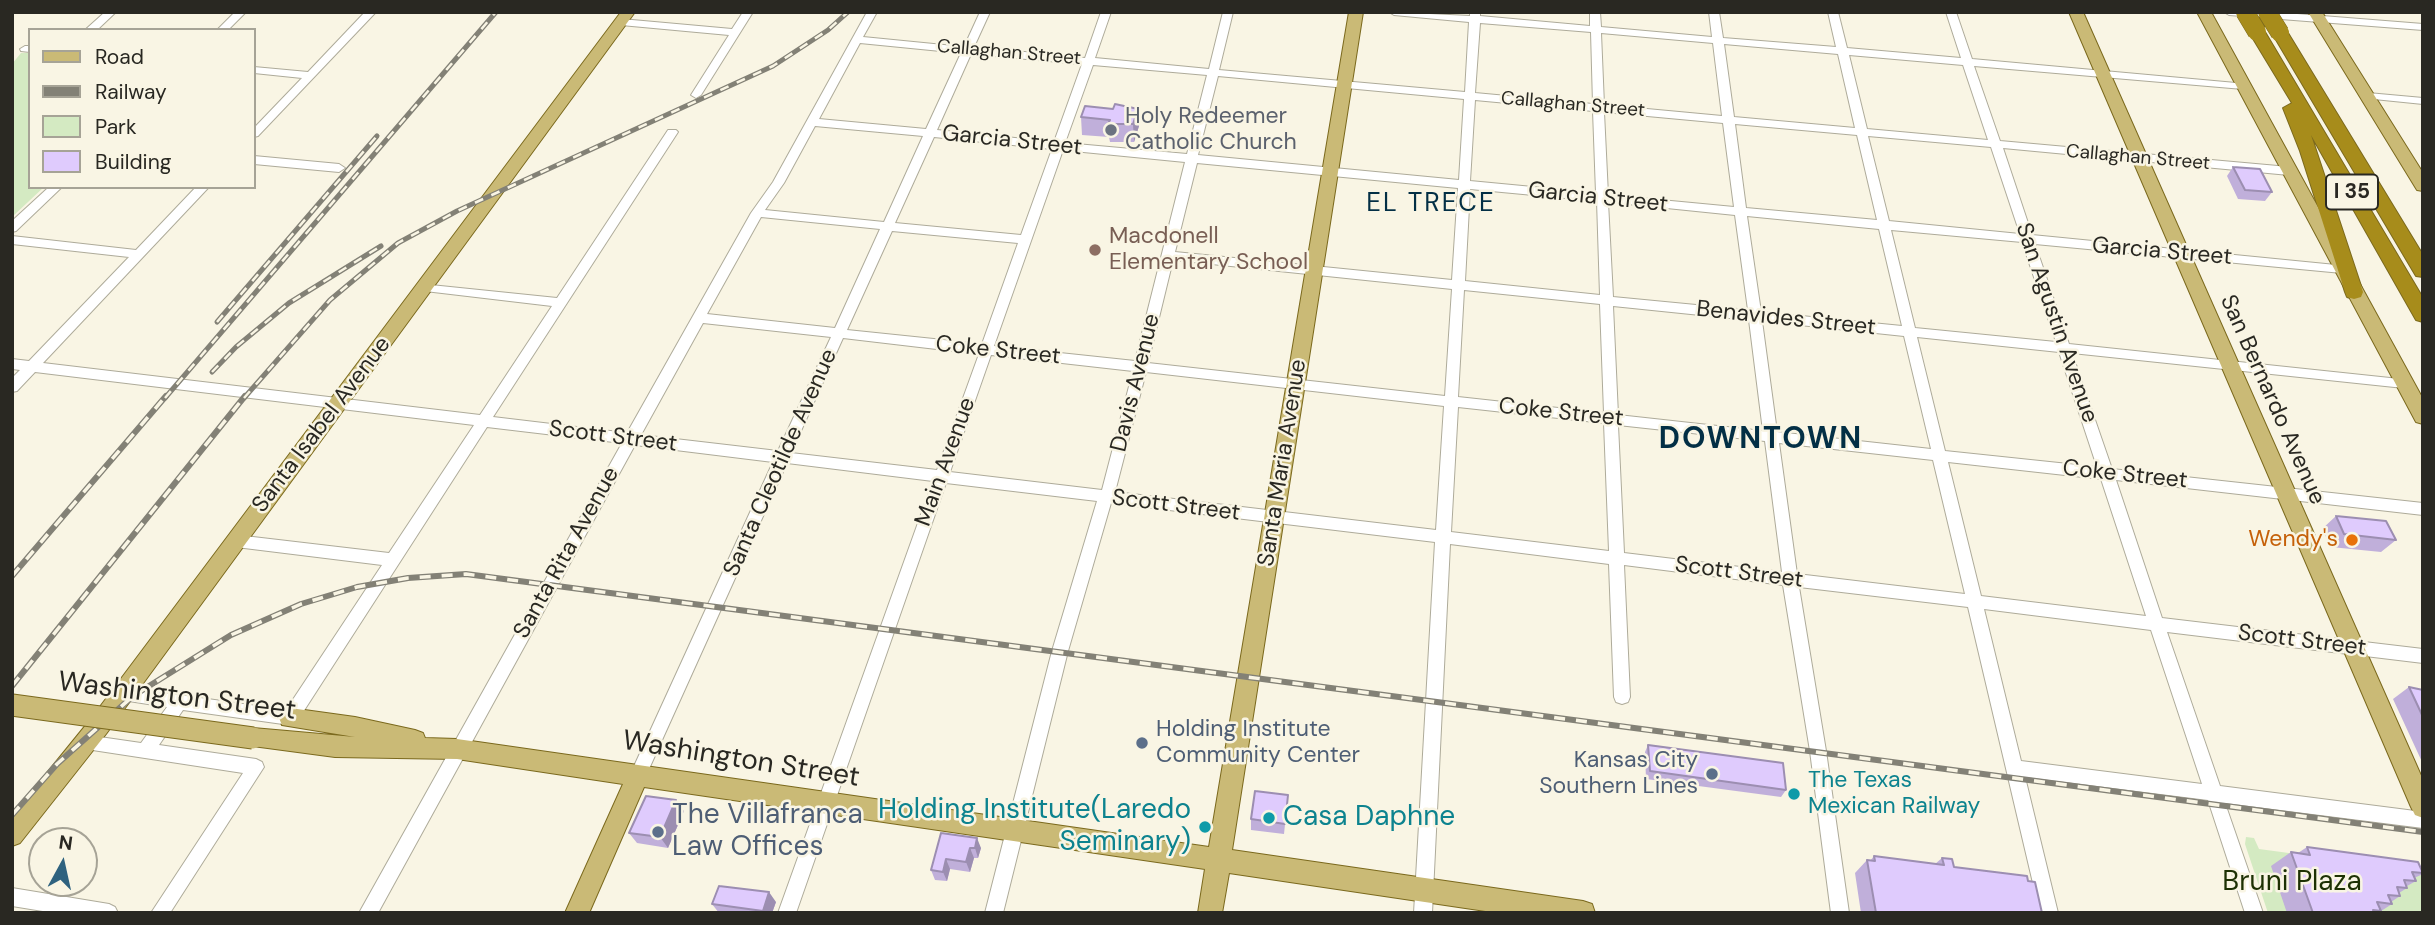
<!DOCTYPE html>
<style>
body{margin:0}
#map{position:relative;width:2435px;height:925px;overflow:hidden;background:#f9f5e4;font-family:"DM Sans",sans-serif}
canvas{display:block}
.frame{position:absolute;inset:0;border:14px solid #292822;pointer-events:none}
.legend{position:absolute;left:28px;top:28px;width:228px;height:161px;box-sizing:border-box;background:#f9f5e4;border:2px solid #a6a396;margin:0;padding:9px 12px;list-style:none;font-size:21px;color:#292822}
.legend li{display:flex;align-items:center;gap:14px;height:35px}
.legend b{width:35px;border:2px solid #a6a396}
.north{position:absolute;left:28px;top:827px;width:70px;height:70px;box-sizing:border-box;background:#f9f5e4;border:2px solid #a6a396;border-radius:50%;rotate:8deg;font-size:19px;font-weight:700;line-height:28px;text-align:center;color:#292822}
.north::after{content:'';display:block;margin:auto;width:24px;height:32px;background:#2f627f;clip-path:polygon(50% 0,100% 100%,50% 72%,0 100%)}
</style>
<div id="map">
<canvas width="2435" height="925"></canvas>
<div class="frame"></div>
<ul class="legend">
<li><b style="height:9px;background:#caba76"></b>Road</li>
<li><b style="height:9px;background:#838176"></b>Railway</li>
<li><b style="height:19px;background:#d4eac2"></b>Park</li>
<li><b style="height:19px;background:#dfcbfd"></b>Building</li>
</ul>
<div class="north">N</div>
</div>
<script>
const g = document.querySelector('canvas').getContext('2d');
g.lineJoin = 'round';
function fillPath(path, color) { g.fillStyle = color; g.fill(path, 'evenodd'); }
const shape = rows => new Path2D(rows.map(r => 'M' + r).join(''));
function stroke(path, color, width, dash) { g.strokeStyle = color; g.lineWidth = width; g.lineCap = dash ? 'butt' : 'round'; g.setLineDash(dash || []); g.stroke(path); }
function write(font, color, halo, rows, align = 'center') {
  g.font = font + ' "DM Sans",sans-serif'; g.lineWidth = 5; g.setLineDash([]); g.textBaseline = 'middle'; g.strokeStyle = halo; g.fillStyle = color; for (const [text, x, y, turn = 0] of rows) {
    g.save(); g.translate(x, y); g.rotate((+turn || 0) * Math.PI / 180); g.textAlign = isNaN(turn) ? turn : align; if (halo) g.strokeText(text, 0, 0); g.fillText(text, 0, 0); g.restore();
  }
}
const green = shape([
 [21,53,30,53,30,187,44,187,12,217,12,64],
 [2246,837,2254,838,2259,849,2423,871,2423,913,2268,913,2245,844]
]);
const minor = shape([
 [105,12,116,12,97,30,85,30,105,12],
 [235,12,246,12,228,30,217,30,235,12],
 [365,12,376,12,258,136,254,137,254,128,302,78,254,73,254,67,308,72,365,12],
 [743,12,753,12,701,95,696,98,691,95,729,35,621,25,616,22,621,19,732,29,743,12],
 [867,12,877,12,863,37,964,47,980,12,990,12,974,47,1085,58,1101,12,1111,12,1095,58,1209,69,1223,12,1233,12,1219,70,1465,92,1469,22,1394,15,1389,12,1470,16,1470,12,1480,12,1480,16,1590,26,1590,12,1600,12,1601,27,1712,37,1709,12,1719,12,1723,38,1836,47,1828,12,1838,12,1847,48,1961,58,1946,12,1956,12,1972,59,2247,84,2248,86,2243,89,1974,66,2000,141,2289,167,2295,171,2289,175,2003,148,2032,235,2346,266,2348,269,2346,272,2342,273,2035,244,2069,344,2409,380,2411,383,2409,386,2404,388,2072,353,2112,469,2423,503,2423,515,2116,480,2162,618,2423,649,2423,663,2167,632,2220,786,2423,812,2423,828,2225,803,2263,913,2245,913,2208,800,2025,777,2058,913,2040,913,1968,607,1799,587,1826,751,1849,913,1831,913,1810,751,1783,585,1624,565,1630,697,1628,702,1622,704,1616,702,1614,697,1609,564,1450,544,1432,913,1414,913,1435,542,1111,503,1068,651,1003,913,985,913,1052,651,1097,501,946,483,796,913,778,913,933,481,787,463,644,780,638,783,632,780,630,775,773,462,635,445,378,913,359,913,622,443,487,427,296,723,290,725,183,710,159,745,256,759,262,762,264,767,170,913,151,913,243,773,86,749,80,747,78,742,80,737,86,735,141,743,167,707,116,699,114,694,116,689,122,687,286,710,382,565,236,547,231,545,229,541,231,537,236,535,389,553,474,425,35,372,17,391,12,392,12,378,20,370,12,369,12,359,29,361,129,257,12,244,12,236,136,250,196,187,209,187,43,363,480,415,552,306,425,291,419,287,421,284,557,298,668,130,676,130,678,132,493,417,627,433,751,213,773,182,867,12],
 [1480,23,1591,32,1593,104,1475,93,1480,23],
 [1601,33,1713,43,1722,116,1604,105,1601,33],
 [860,43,961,53,926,129,819,119,860,43],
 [1724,44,1838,54,1855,128,1734,117,1724,44],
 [971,54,1082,64,1054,142,937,130,971,54],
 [1849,55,1963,65,1988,140,1867,129,1849,55],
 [1093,65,1207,75,1187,154,1065,143,1093,65],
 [1218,76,1464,99,1459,180,1198,155,1218,76],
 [1475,100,1593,111,1596,193,1470,181,1475,100],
 [1604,112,1723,123,1734,207,1608,195,1604,112],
 [1735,124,1857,135,1877,220,1746,208,1735,124],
 [815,126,923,136,884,222,765,210,784,183,815,126],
 [1868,136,1991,147,2020,234,1889,221,1868,136],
 [934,137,1052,149,1021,235,895,223,934,137],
 [1063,150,1185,162,1135,361,994,346,1063,150],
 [1197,163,1458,188,1452,280,1175,252,1197,163],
 [1470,189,1597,201,1600,295,1465,281,1470,189],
 [1608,202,1735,215,1748,310,1613,297,1608,202],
 [1747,216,1879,229,1902,326,1761,312,1747,216],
 [761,217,880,229,835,328,707,314,761,217],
 [1891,230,2022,242,2056,342,1915,328,1891,230],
 [892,231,1018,243,982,344,847,330,892,231],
 [1173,260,1452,289,1445,396,1148,363,1173,260],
 [1464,290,1600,304,1604,413,1458,397,1464,290],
 [1613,306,1749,320,1763,431,1618,415,1613,306],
 [1762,321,1904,336,1931,449,1777,432,1762,321],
 [703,323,831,337,778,451,641,435,703,323],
 [1917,337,2059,352,2097,467,1945,451,1917,337],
 [843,338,979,354,937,470,791,453,843,338],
 [991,355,1133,371,1102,490,950,472,991,355],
 [1146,372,1444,406,1436,530,1115,492,1146,372],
 [1458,407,1604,423,1609,551,1451,532,1458,407],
 [1618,425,1765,441,1782,572,1624,553,1618,425],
 [1779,443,1933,460,1965,594,1797,574,1779,443],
 [1948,462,2101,479,2146,616,1981,596,1948,462],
 [1984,609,2151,630,2202,784,2021,761,1984,609],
 [2224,12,2272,12,2423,24,2423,30,2229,15,2224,12],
 [25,46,30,46,30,52,21,51,20,49,25,46],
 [2368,93,2423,98,2423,104,2364,98,2363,96,2368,93],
 [254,156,339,164,345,168,339,172,254,164,254,156],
 [49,187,62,187,16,231,12,232,12,221,49,187],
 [12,888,109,904,115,907,118,913,55,913,12,906,12,888]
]);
const major = shape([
 [621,12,635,12,106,734,20,843,12,846,12,816,90,720,621,12],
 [1349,12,1363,12,1232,850,1583,901,1592,904,1595,913,1499,913,1229,873,1222,913,1198,913,1205,869,644,787,589,913,565,913,623,784,457,759,335,757,245,745,242,738,245,731,253,728,355,737,282,725,279,718,282,711,290,708,355,717,415,730,423,733,425,738,457,739,1209,847,1349,12],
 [2069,12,2083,12,2423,780,2423,818,2415,815,2411,807,2069,12],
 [2197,12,2211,12,2423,399,2423,424,2416,422,2197,12],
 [2308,12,2322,12,2423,173,2423,191,2417,190,2308,12]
]);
const highway = shape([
 [2257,27,2265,32,2423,298,2423,322,2416,320,2311,135,2363,292,2361,297,2354,299,2347,297,2345,292,2300,151,2283,108,2292,103,2249,32,2257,27],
 [2280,28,2288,33,2423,255,2423,277,2416,276,2272,33,2280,28]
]);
const railFar1 = shape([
 [217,322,377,136],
 [212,372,236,347,289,303,381,246],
 [165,398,496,12],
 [244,398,330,300,398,243,457,211,773,66,828,30,848,12]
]);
const rail = shape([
 [12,576,166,396],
 [12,686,245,396],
 [12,815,57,764,133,696,231,635,301,604,357,587,408,578,466,574,2423,832]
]);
const majorBridge = shape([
 [12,705,253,738]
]);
const highwayBridge = shape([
 [2245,12,2257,32],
 [2267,12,2280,33]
]);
const wall = shape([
 [1113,109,1138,109,1139,126,1134,142,1110,142,1109,137,1082,135,1081,117],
 [2233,167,2272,192,2265,201,2238,199,2227,176],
 [2336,516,2396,540,2381,552,2331,547,2322,529],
 [2409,687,2423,690,2423,764,2393,699],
 [1648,745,1786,790,1781,797,1646,779,1645,752],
 [1288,795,1284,834,1251,830,1251,819],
 [684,811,668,848,637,843,629,833],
 [941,833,981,848,978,858,974,858,970,872,950,869,947,881,935,880,931,870],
 [2307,847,2423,874,2414,878,2416,881,2407,886,2407,888,2399,893,2400,896,2391,902,2392,904,2378,913,2287,913,2271,866,2291,852,2298,853],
 [1874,856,1935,864,1942,858,1954,867,2028,881,2042,913,1861,913,1855,873,1867,860,1870,861],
 [776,902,772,913,719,913,712,904]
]);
const shadedWall = shape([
 [1138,109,1139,126,1134,142,1133,124],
 [676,800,684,811,668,848,660,837],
 [977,838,981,848,978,858,975,848],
 [970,848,974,858,970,872,966,862],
 [946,859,950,869,947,881,943,872],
 [769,892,776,902,772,913,764,913,763,911]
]);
const building = shape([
 [1115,104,1138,109,1133,124,1108,124,1110,120,1081,117,1085,106,1113,109,1115,104],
 [2233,167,2260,169,2272,192,2245,190,2233,167],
 [2336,516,2386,521,2396,540,2344,534,2336,516],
 [2409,687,2423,690,2423,717,2409,687],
 [1648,745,1783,763,1786,790,1650,771,1648,745],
 [1255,791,1288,795,1285,824,1251,819,1255,791],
 [646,796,676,800,660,837,629,833,646,796],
 [941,833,977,838,975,848,970,848,966,862,946,859,943,872,931,870,941,833],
 [2307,847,2418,862,2423,873,2412,872,2416,881,2404,880,2407,888,2397,887,2400,896,2388,895,2392,904,2377,902,2381,911,2373,910,2374,913,2313,913,2291,852,2310,855,2307,847],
 [1874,856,1944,865,1942,858,1952,859,1954,867,2027,876,2028,881,2035,882,2042,913,1876,913,1867,860,1875,861,1874,856],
 [719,886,769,892,763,911,712,904,719,886]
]);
const markers = [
 [1111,130,7,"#6b7280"],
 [1095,250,7,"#8d6e63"],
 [2352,540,7,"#e8710a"],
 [1142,743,7,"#5c6f8a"],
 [1712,774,7,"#5c6f8a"],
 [1794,794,7,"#0f9aa8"],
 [1269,818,7,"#0f9aa8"],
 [1205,827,7,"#0f9aa8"],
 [658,832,7,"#5c6f8a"]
];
const farStreetnames = [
 ["Callaghan Street",1009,53,5],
 ["Callaghan Street",1573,105,5],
 ["Callaghan Street",2138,158,5]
];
const shields = [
 [2352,192,52]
];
const shieldNames = [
 ["I 35",2352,192]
];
const worshipNames = [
 ["Holy Redeemer",1125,117],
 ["Catholic Church",1125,143]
];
const streetNames = [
 ["Garcia Street",1012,141,6],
 ["Garcia Street",1598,198,6],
 ["Garcia Street",2162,252,5],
 ["Benavides Street",1786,319,6],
 ["San Agustin Avenue",2056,323,71],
 ["Coke Street",998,351,6],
 ["Davis Avenue",1136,383,-76],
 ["San Bernardo Avenue",2272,400,66],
 ["Coke Street",1561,413,6],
 ["Santa Isabel Avenue",322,425,-53],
 ["Scott Street",613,437,7],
 ["Main Avenue",946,462,-70],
 ["Santa Cleotilde Avenue",781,463,-66],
 ["Santa Maria Avenue",1283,463,-81],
 ["Coke Street",2125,475,6],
 ["Scott Street",1176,506,7],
 ["Santa Rita Avenue",567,553,-61],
 ["Scott Street",1739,573,7],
 ["Scott Street",2302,641,7]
];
const educationNames = [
 ["Macdonell",1109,237],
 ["Elementary School",1109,263]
];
const foodNames = [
 ["Wendy's",2338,540]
];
const serviceNames = [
 ["Holding Institute",1156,730],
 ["Community Center",1156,756],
 ["Kansas City",1698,761,"right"],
 ["Southern Lines",1698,787,"right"]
];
const cultureNames = [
 ["The Texas",1808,781],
 ["Mexican Railway",1808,807]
];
const quarterNames = [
 ["EL TRECE",1431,204]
];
const nearStreetnames = [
 ["Washington Street",177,697,7],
 ["Washington Street",741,760,9]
];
const nearCulturenames = [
 ["Holding Institute(Laredo",1191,811],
 ["Seminary)",1191,843],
 ["Casa Daphne",1283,818,"left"]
];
const nearServicenames = [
 ["The Villafranca",672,816],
 ["Law Offices",672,848]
];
const nearParknames = [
 ["Bruni Plaza",2292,883]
];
const districtNames = [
 ["DOWNTOWN",1761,440]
];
fillPath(green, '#d4eac2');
stroke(minor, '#aeab9a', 2);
stroke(major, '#7b691d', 2);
stroke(highway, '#7b691d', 2);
fillPath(minor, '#fff');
fillPath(major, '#caba76');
fillPath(highway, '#a78c1b');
stroke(railFar1, '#838176', 5);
stroke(rail, '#838176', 6);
stroke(railFar1, '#f9f5e4', 2.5, [9]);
stroke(rail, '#f9f5e4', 3.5, [11]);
stroke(majorBridge, '#7b691d', 23, []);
stroke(highwayBridge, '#7b691d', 19, []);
stroke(majorBridge, '#caba76', 21);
stroke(highwayBridge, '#a78c1b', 18);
fillPath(wall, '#c0afda');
fillPath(shadedWall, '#9c8eb1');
fillPath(building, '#dfcbfd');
stroke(building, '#9c8eb1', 2);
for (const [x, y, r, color] of markers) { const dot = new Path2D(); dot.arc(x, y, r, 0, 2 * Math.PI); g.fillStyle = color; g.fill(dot); stroke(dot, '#f9f5e4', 2.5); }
write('19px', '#292822', '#f9f5e4', farStreetnames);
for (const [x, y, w] of shields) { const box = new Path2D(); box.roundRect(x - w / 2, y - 17.5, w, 35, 5); g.fillStyle = '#f9f5e4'; g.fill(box); stroke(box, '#292822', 2); }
write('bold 21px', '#292822', null, shieldNames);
write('23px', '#5b616d', '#f9f5e4', worshipNames, 'left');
write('23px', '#292822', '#f9f5e4', streetNames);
write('23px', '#785e54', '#f9f5e4', educationNames, 'left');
write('23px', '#c56008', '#f9f5e4', foodNames, 'right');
write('23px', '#4e5e75', '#f9f5e4', serviceNames, 'left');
write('23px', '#0d838f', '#f9f5e4', cultureNames, 'left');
g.letterSpacing = '2px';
write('26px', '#032f45', '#f9f5e4', quarterNames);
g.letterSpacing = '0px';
write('28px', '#292822', '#f9f5e4', nearStreetnames);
write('28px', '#0d838f', '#f9f5e4', nearCulturenames, 'right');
write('28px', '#4e5e75', '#f9f5e4', nearServicenames, 'left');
write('28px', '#1d3104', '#f9f5e4', nearParknames);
g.letterSpacing = '2px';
write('bold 30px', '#032f45', '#f9f5e4', districtNames);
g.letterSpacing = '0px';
</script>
